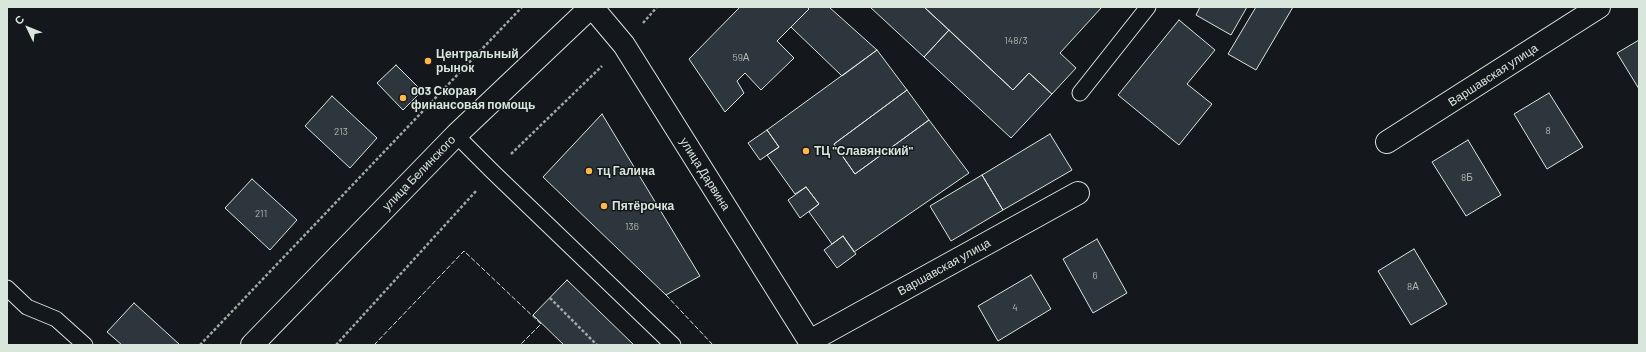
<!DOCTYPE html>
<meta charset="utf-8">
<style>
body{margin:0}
#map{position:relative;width:1646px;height:352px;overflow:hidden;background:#14181c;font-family:Barlow,sans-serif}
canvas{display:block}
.frame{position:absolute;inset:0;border:8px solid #d8e6dc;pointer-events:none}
.north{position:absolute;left:8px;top:8px;width:40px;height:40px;-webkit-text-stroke:3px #14181c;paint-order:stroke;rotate:313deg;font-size:11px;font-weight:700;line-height:16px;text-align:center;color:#d8e6dc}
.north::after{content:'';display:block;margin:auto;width:14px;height:18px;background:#d8e6dc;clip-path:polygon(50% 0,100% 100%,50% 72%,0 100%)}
</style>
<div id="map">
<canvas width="1646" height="352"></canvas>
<div class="frame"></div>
<div class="north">С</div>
</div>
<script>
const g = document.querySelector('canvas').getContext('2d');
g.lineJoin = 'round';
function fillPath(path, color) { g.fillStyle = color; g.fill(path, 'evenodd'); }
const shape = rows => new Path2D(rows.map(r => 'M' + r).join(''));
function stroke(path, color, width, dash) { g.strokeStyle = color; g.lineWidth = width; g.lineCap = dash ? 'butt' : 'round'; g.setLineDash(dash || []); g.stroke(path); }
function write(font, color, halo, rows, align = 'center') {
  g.font = font + ' Barlow,sans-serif'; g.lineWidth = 3; g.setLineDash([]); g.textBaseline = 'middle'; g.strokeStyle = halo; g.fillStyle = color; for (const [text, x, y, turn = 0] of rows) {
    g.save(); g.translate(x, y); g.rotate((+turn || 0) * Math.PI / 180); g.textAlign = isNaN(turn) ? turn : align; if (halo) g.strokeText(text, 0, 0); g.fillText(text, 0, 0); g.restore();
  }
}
const building = shape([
 [740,7,807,7,809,9,777,41,794,58,761,90,745,73,737,81,744,93,725,112,689,59,740,7],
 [807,7,829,7,877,50,842,76,791,27,809,9,807,7],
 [870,7,924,7,949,30,924,57,870,7],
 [924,7,1102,7,1060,53,1076,68,1052,94,1029,73,1013,90,924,7],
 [1200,7,1247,7,1231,35,1196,15,1200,7],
 [1256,7,1293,7,1256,70,1228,54,1256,7],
 [1179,20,1215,50,1187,84,1212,104,1179,145,1118,95,1179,20],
 [949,30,1013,90,1029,73,1052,94,1011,138,924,57,949,30],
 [1639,40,1639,89,1617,53,1639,40],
 [877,50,907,90,834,144,855,174,929,120,969,173,854,252,843,236,832,244,809,212,819,204,806,187,795,194,767,155,779,147,767,130,877,50],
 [396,65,422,91,403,110,377,83,396,65],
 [907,90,929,120,855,174,834,144,907,90],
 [1549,93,1583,147,1547,169,1514,114,1549,93],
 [332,96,377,138,350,168,305,126,332,96],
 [602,114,700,276,666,295,543,177,602,114],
 [767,130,779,147,760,160,748,143,767,130],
 [1050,134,1072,170,1003,210,982,175,1050,134],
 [1468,140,1501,195,1466,216,1432,162,1468,140],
 [982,175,1003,210,951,241,930,206,982,175],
 [252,179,297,220,270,250,225,208,252,179],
 [806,187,819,204,800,218,788,200,806,187],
 [843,236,856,254,837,268,824,250,843,236],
 [1097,239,1127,293,1093,313,1063,259,1097,239],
 [1414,249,1447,304,1411,325,1378,271,1414,249],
 [1031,275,1051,309,998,341,978,306,1031,275],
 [567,280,634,345,564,345,533,315,567,280],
 [134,303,179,344,179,345,122,345,107,332,134,303]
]);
const path = shape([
 [643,23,657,7],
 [511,154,602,66],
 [550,298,597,345],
 [200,345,522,7],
 [336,345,476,191]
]);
const lane = shape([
 [1080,93,1148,7],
 [456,135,493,172,673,345],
 [7,288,27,307,56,319,85,345]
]);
const street = shape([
 [592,7,624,45,812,345],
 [1387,142,1599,7],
 [810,341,1078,193]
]);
const secondary = shape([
 [252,345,456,135,591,7]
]);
const fence = shape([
 [666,295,713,345],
 [374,345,464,251,541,324,520,345]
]);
const markers = [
 [428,61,4,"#ffb74d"],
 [403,98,4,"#ffb74d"],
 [806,151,4,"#ffb74d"],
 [589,171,4,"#ffb74d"],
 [604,206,4,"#ffb74d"]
];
const numberNames = [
 ["148/3",1016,41],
 ["59А",741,58],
 ["8",1548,131],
 ["213",341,132],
 ["8Б",1467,178],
 ["211",261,214],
 ["136",632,227],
 ["6",1095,276],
 ["8А",1413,287],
 ["4",1015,308]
];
const poiNames = [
 ["Центральный",436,54],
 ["рынок",436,68],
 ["003 Скорая",411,91],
 ["финансовая помощь",411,105],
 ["ТЦ \"Славянский\"",814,151],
 ["тц Галина",597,171],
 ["Пятёрочка",612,206]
];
const streetNames = [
 ["Варшавская улица",1493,75,-33],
 ["улица Белинского",419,173,-46],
 ["улица Дарвина",705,174,58],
 ["Варшавская улица",944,267,-29]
];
fillPath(building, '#2c363c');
stroke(building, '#d8e6dc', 1);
stroke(lane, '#d8e6dc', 17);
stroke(street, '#d8e6dc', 24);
stroke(secondary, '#d8e6dc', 24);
stroke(path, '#9da8a2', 2.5, [3, 2]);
stroke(lane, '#14181c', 15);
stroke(street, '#14181c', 22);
stroke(secondary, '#14181c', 22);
stroke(fence, '#d8e6dc', 1, [5, 2]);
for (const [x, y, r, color] of markers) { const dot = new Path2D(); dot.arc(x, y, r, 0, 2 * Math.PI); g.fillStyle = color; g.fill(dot); stroke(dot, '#14181c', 1.5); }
write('10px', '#adbab4', null, numberNames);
write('bold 12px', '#d8e6dc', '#14181c', poiNames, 'left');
write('12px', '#d8e6dc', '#14181c', streetNames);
</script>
